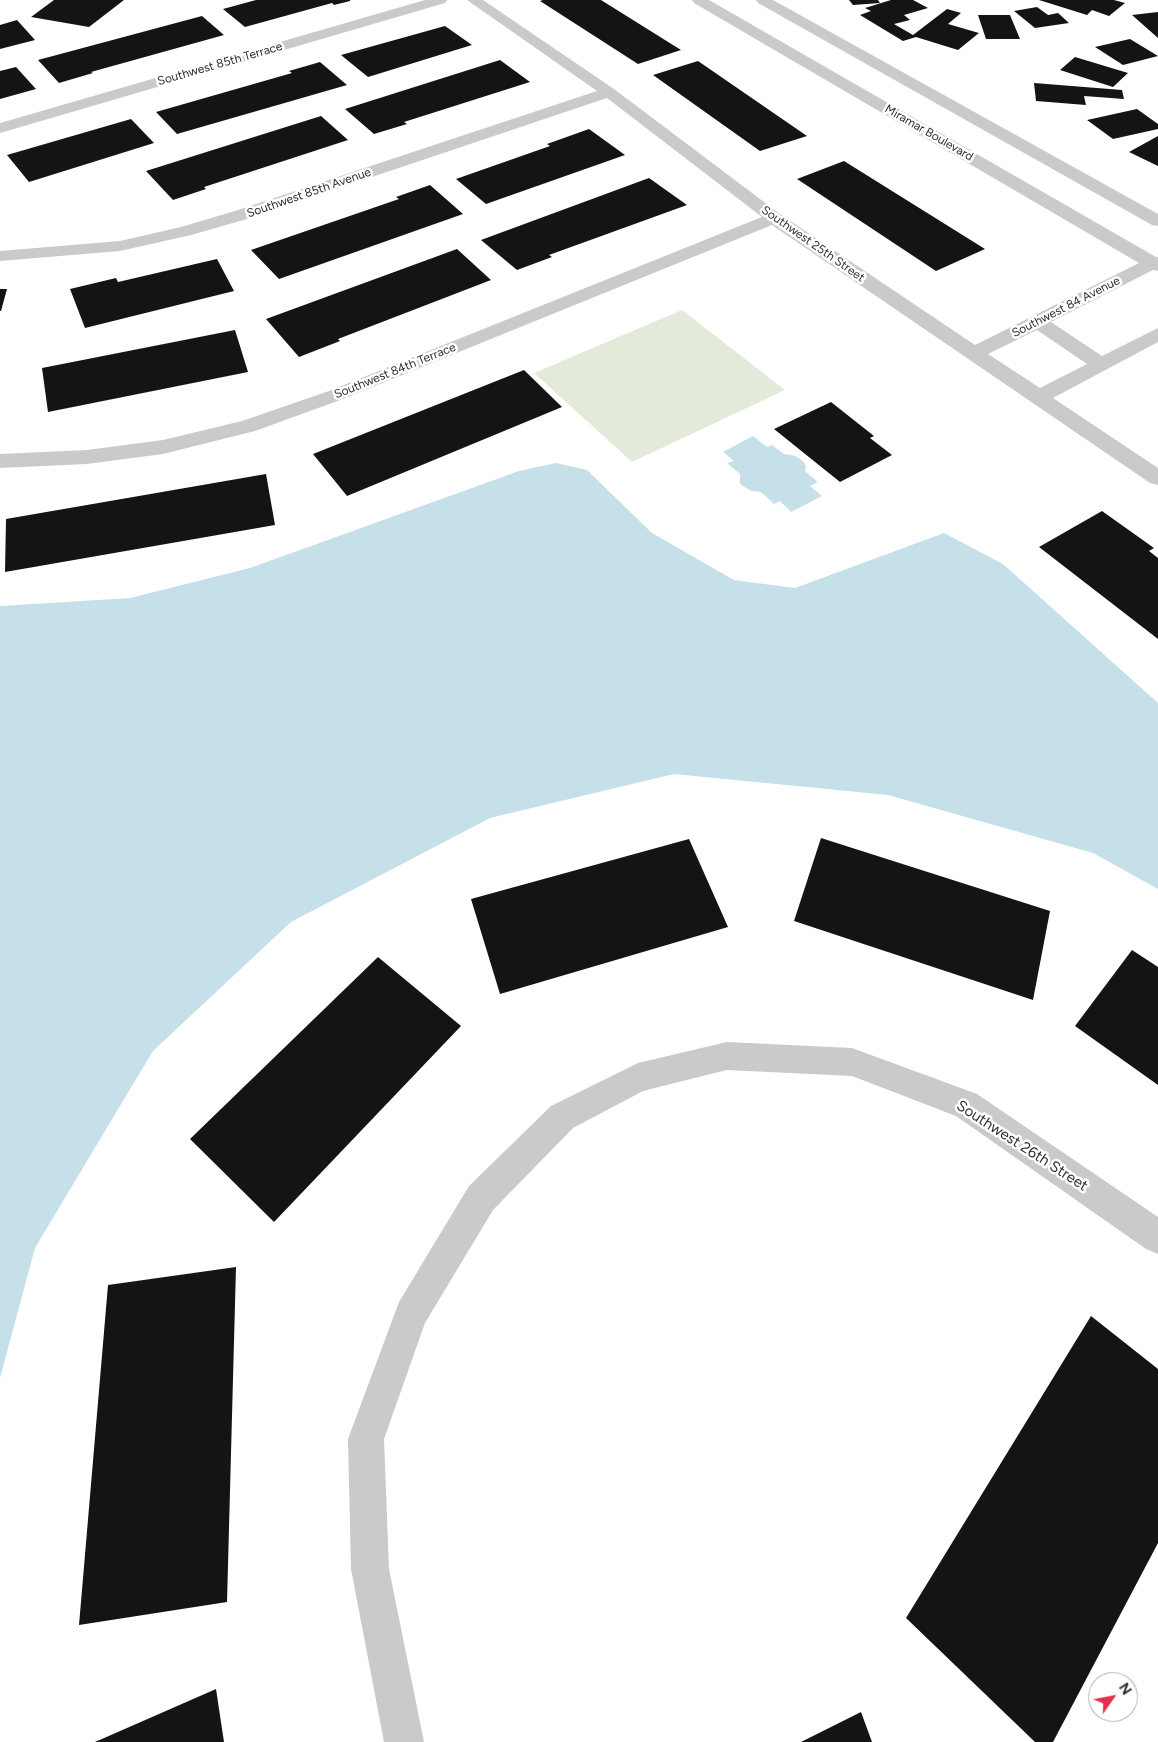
<!DOCTYPE html>
<style>
body{margin:0}
#map{position:relative;width:1158px;height:1742px;overflow:hidden;background:#fff;font-family:Figtree,sans-serif}
canvas{display:block}
.north{position:absolute;left:1088px;top:1672px;width:50px;height:50px;box-sizing:border-box;background:#fff;border:1px solid #ababab;border-radius:50%;rotate:57deg;font-size:14px;font-weight:700;line-height:20px;text-align:center;color:#2d2d2d}
.north::after{content:'';display:block;margin:auto;width:18px;height:22px;background:#e1314f;clip-path:polygon(50% 0,100% 100%,50% 72%,0 100%)}
</style>
<div id="map">
<canvas width="1158" height="1742"></canvas>
<div class="north">N</div>
</div>
<script>
const g = document.querySelector('canvas').getContext('2d');
g.lineJoin = 'round';
function fillPath(path, color) { g.fillStyle = color; g.fill(path, 'evenodd'); }
const shape = rows => new Path2D(rows.map(r => 'M' + r).join(''));
function write(font, color, halo, rows, align = 'center') {
  g.font = font + ' Figtree,sans-serif'; g.lineWidth = 5; g.setLineDash([]); g.textBaseline = 'middle'; g.strokeStyle = halo; g.fillStyle = color; for (const [text, x, y, turn = 0] of rows) {
    g.save(); g.translate(x, y); g.rotate((+turn || 0) * Math.PI / 180); g.textAlign = isNaN(turn) ? turn : align; if (halo) g.strokeText(text, 0, 0); g.fillText(text, 0, 0); g.restore();
  }
}
const green = shape([
 [682,310,785,390,632,462,534,373]
]);
const water = shape([
 [753,436,767,447,772,445,784,454,796,456,804,462,806,467,805,471,818,482,810,486,822,496,791,512,780,501,774,504,761,492,751,491,740,484,740,474,727,463,734,461,723,452],
 [556,463,587,470,652,533,734,580,795,588,944,533,1003,564,1158,703,1158,889,1093,853,888,795,674,774,490,818,291,922,153,1051,35,1248,0,1378,0,606,130,598,250,568,519,471]
]);
const building = shape([
 [54,0,124,0,89,27,31,17],
 [256,0,350,0,350,1,334,5,332,3,245,27,223,9],
 [543,0,601,0,681,50,638,64,540,1],
 [849,0,878,0,880,3,853,5],
 [891,0,913,0,928,8,904,15,910,20,894,24,913,35,947,9,961,13,948,24,979,33,958,50,916,37,903,41,860,15,871,11,865,8],
 [1039,0,1114,0,1125,3,1109,16,1092,10,1087,15],
 [1037,7,1048,15,1058,13,1069,23,1035,28,1014,11],
 [1158,12,1158,38,1132,15],
 [978,15,1010,15,1020,39,986,39],
 [202,16,224,35,91,72,93,73,59,83,38,60],
 [17,20,35,40,0,49,0,25],
 [445,26,472,45,368,77,341,55],
 [1130,39,1158,56,1123,65,1095,47],
 [1075,57,1128,73,1113,87,1060,70],
 [500,60,530,82,404,122,407,124,374,134,345,109],
 [698,61,807,136,760,151,653,75],
 [320,62,347,85,177,134,156,112,292,73,289,71],
 [16,67,36,89,0,99,0,71],
 [1034,83,1122,90,1124,99,1084,96,1086,105,1036,101],
 [1137,109,1158,124,1158,129,1113,139,1087,120],
 [321,116,348,140,204,187,206,189,173,200,146,171],
 [131,119,154,143,29,182,7,155],
 [589,129,625,155,486,204,456,179,550,146,547,144],
 [1158,136,1158,166,1129,152],
 [844,161,985,249,936,271,797,179],
 [649,178,687,205,549,255,552,257,517,270,481,240],
 [430,185,463,214,279,279,251,250,399,199,396,197],
 [457,249,491,280,338,339,340,341,299,357,266,319],
 [217,259,234,291,85,328,70,289,116,278,118,282],
 [0,289,7,289,1,311,0,311],
 [235,330,248,372,48,412,42,368],
 [524,370,562,407,347,496,313,454],
 [831,402,874,436,870,438,892,455,840,482,774,429],
 [266,474,275,525,5,572,6,519],
 [1102,511,1154,548,1149,551,1158,558,1158,639,1039,547],
 [821,838,1050,911,1033,1000,794,921],
 [689,839,728,927,500,994,471,899],
 [1132,950,1158,967,1158,1085,1075,1026],
 [378,957,461,1026,274,1222,190,1139],
 [236,1267,227,1602,79,1625,108,1285],
 [1091,1316,1158,1369,1158,1543,1053,1742,1035,1742,906,1618],
 [216,1689,224,1742,95,1742],
 [861,1712,872,1742,801,1742]
]);
const minor = shape([
 [425,0,447,0,445,3,0,133,0,123,425,0],
 [467,0,483,0,614,89,780,214,975,345,1139,263,694,3,692,0,709,0,1156,257,1158,257,1158,271,1153,270,1051,322,1102,356,1158,328,1158,342,1053,398,1158,468,1158,485,1150,483,772,225,343,399,255,431,163,454,87,464,0,468,0,454,87,450,163,440,242,421,329,391,762,217,607,98,247,219,191,235,120,251,0,261,0,251,120,241,181,227,235,211,597,91,467,0],
 [1037,330,1087,364,1040,388,988,354,1037,330],
 [756,0,773,0,1158,214,1158,226,1152,225,758,3,756,0],
 [727,1042,852,1048,977,1094,1158,1217,1158,1254,1146,1249,956,1116,852,1076,727,1070,643,1091,573,1128,493,1210,425,1323,384,1439,389,1569,424,1742,384,1742,351,1569,348,1439,399,1302,469,1186,551,1106,638,1063,727,1042]
]);
const farStreetnames = [
 ["Southwest 85th Terrace",220,64,-16],
 ["Miramar Boulevard",929,133,30],
 ["Southwest 85th Avenue",309,193,-19],
 ["Southwest 25th Street",813,244,35],
 ["Southwest 84 Avenue",1066,307,-27],
 ["Southwest 84th Terrace",395,371,-22]
];
const streetNames = [
 ["Southwest 26th Street",1022,1146,33]
];
fillPath(green, '#e4eada');
fillPath(water, '#c6e0ea');
fillPath(building, '#141414');
fillPath(minor, '#cacaca');
write('12px', '#2d2d2d', '#fff', farStreetnames);
write('15px', '#2d2d2d', '#fff', streetNames);
</script>
